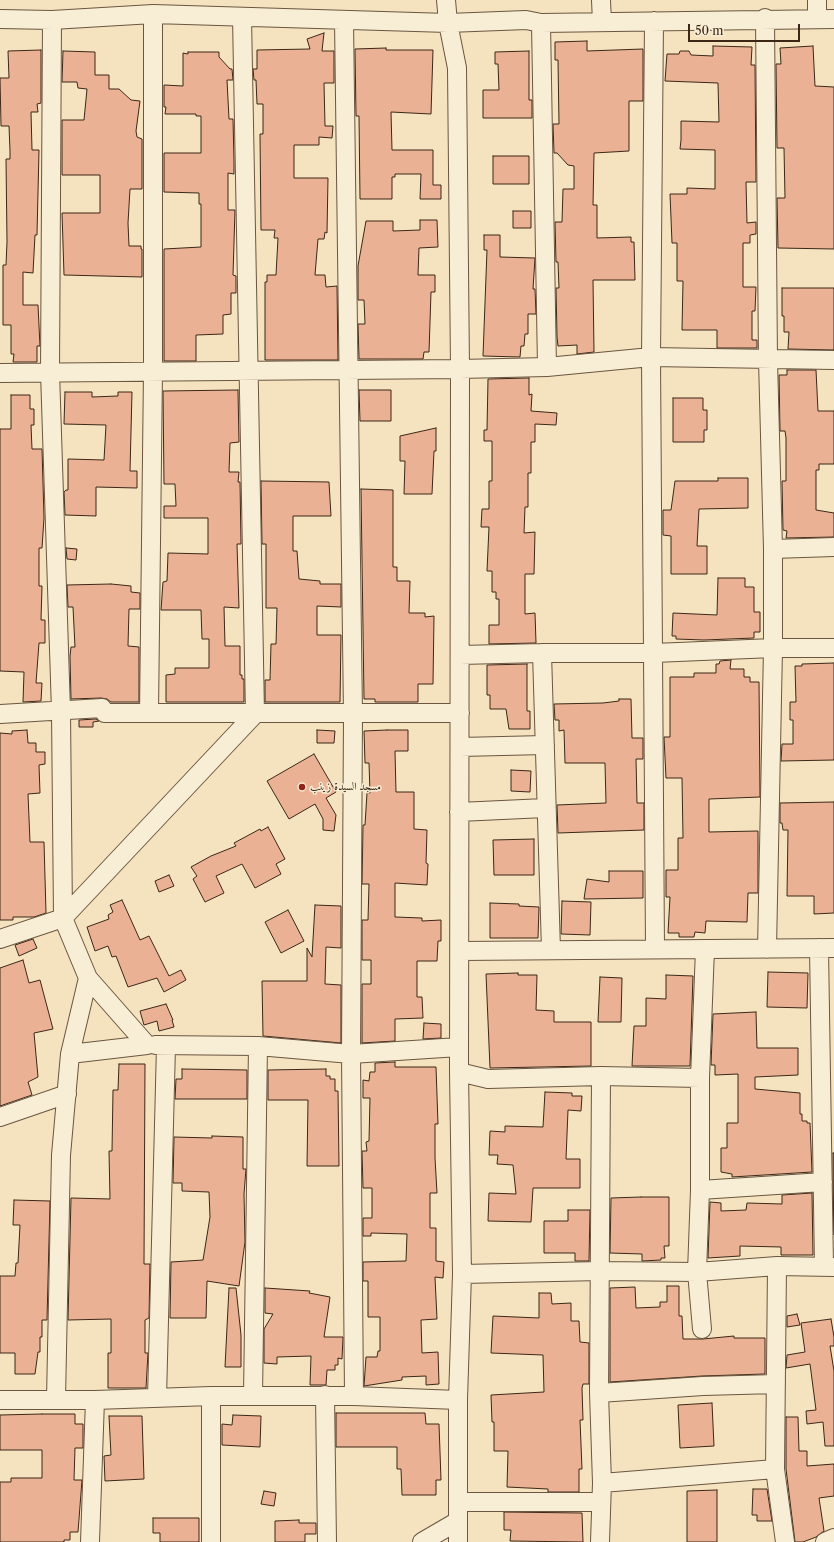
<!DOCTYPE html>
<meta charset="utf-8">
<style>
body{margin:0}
#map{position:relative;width:834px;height:1542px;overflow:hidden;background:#f4e3be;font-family:"Libre Caslon Text",serif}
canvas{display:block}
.scale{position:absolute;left:688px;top:24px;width:112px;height:18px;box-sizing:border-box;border:2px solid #3c2717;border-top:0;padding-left:5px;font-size:12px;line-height:14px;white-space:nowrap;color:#3c2717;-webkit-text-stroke:3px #f8edd5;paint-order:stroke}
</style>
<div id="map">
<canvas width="834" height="1542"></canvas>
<div class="scale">50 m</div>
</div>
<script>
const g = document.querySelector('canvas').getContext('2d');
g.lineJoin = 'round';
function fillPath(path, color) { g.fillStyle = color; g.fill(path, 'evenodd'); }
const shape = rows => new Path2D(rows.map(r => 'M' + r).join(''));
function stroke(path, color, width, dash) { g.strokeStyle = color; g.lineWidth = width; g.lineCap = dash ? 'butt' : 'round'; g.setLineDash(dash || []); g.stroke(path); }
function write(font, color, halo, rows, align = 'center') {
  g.font = font + ' "Libre Caslon Text",Amiri,serif'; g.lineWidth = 3; g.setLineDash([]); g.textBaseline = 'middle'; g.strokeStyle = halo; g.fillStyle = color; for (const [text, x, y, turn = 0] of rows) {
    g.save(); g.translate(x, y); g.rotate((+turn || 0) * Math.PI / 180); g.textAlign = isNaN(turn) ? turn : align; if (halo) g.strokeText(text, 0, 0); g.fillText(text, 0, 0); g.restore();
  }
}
const building = shape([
 [324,33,322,51,334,51,334,83,324,83,325,126,333,126,332,138,319,137,319,145,294,145,294,178,328,178,327,233,325,232,324,239,318,239,315,275,325,275,326,287,337,286,338,360,265,360,265,282,267,282,267,275,276,275,278,238,274,238,275,230,261,230,260,134,263,134,263,104,257,104,256,80,254,80,253,69,257,69,257,50,310,49,307,39,324,33],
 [587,41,587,51,643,49,643,101,629,101,629,151,594,153,593,205,597,205,597,238,631,237,631,242,634,242,635,280,593,280,594,352,577,354,577,345,558,346,557,337,556,288,559,288,558,262,556,262,555,222,562,222,563,189,574,189,574,166,568,165,557,153,554,153,553,124,559,124,558,60,555,60,555,42,587,41],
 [713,46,752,47,751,65,755,65,756,182,746,182,747,223,756,222,756,234,750,235,750,243,743,243,743,287,756,287,755,311,752,311,752,340,757,340,757,348,717,348,717,330,682,330,683,281,677,281,677,243,672,243,670,194,687,194,687,188,715,189,715,150,680,149,681,140,681,121,719,122,718,83,665,81,667,54,679,54,680,51,689,51,691,55,713,56,713,46],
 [813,46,815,86,834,87,834,249,778,248,777,198,785,198,784,148,777,148,776,64,781,64,780,48,813,46],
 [386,48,386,50,433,50,431,114,391,112,392,150,433,150,433,185,441,185,441,199,420,199,421,174,395,174,395,177,392,177,392,199,360,199,359,116,356,116,355,49,386,48],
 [41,50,41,103,37,104,38,112,31,112,32,150,39,150,37,235,35,235,33,273,23,272,23,305,38,305,40,346,37,346,37,362,13,362,14,354,11,354,11,325,3,325,3,265,6,265,7,242,6,159,10,159,10,151,9,126,1,126,0,78,9,78,8,51,41,50],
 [63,51,95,52,95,75,109,75,109,89,119,89,131,100,140,101,136,131,137,137,142,139,142,189,130,189,128,223,129,246,141,246,141,249,142,249,142,277,64,275,62,213,100,213,100,175,62,175,62,120,84,120,87,89,78,88,77,82,62,82,63,51],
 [529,51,529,100,532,100,532,118,483,118,483,90,499,90,498,64,495,64,495,52,529,51],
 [188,52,219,52,219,57,230,69,232,69,233,80,227,80,229,119,233,119,234,162,234,174,228,173,228,210,235,210,233,275,236,276,236,293,231,293,231,314,223,315,223,334,196,335,196,361,164,361,164,249,201,247,201,204,199,204,199,193,164,192,164,153,201,153,201,116,196,116,196,114,165,114,166,107,164,107,164,85,183,86,183,53,188,54,188,52],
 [493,156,529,156,529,184,493,184,493,156],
 [513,211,531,211,531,228,513,228,513,211],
 [420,220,437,220,438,247,419,248,418,275,435,275,435,292,431,292,429,352,424,352,423,359,359,359,358,324,365,324,364,300,358,300,358,266,366,221,393,221,393,231,420,230,420,220],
 [484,235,500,235,500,257,535,258,533,289,535,289,536,314,528,314,528,334,525,334,524,346,521,346,520,357,483,356,487,250,484,250,484,235],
 [782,288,834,288,834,350,788,349,789,332,784,332,784,316,782,316,782,288],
 [787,370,816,370,818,411,834,411,834,464,819,464,819,470,816,470,816,510,834,513,834,537,786,538,787,531,783,530,782,481,786,481,786,438,785,431,780,431,779,375,787,375,787,370],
 [529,378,529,395,532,394,531,411,557,413,556,425,535,424,535,442,531,442,531,473,528,473,528,507,525,507,524,533,535,532,534,574,525,574,525,614,535,613,536,643,489,644,489,625,499,625,499,599,496,599,496,592,492,592,492,571,487,571,489,527,481,527,482,509,489,509,489,481,492,481,492,441,484,441,484,430,487,430,488,379,529,378],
 [238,390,239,442,230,443,229,472,239,472,238,482,240,482,241,544,237,544,239,608,224,607,225,646,240,646,240,675,242,675,242,679,244,679,244,702,166,702,166,675,175,674,175,668,209,668,209,639,202,639,201,610,161,610,163,582,167,581,168,553,208,554,208,518,164,518,164,506,176,506,175,484,164,484,163,391,238,390],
 [359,390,391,390,391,421,360,421,359,390],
 [65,392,92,392,92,397,118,396,118,392,132,392,130,471,137,471,137,488,96,487,96,516,65,515,64,492,66,490,68,490,68,459,104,460,106,425,64,424,65,392],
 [11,395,30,395,30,409,34,409,34,425,31,425,32,449,42,449,44,518,42,548,39,548,39,586,42,586,41,620,45,620,45,643,39,643,36,683,42,683,41,701,23,702,24,672,0,671,0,429,11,429,11,395],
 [673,398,703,398,703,410,707,410,707,430,704,430,704,442,673,442,673,398],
 [436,428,436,451,434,451,432,494,404,494,405,461,400,461,400,436,436,428],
 [718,478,748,478,748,508,699,509,697,546,707,546,707,574,671,574,671,536,663,535,663,510,671,510,675,481,718,481,718,478],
 [261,481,329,482,331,516,293,516,293,551,297,551,299,579,320,581,320,584,341,584,341,607,317,606,317,635,341,635,340,702,265,702,265,680,270,680,271,644,276,644,277,608,266,608,266,544,262,544,261,481],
 [361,489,393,490,393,567,397,567,397,581,410,581,409,613,425,613,425,617,434,616,433,684,418,684,418,702,375,702,375,699,364,699,361,489],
 [66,548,77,549,76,560,67,559,66,548],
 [718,578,745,578,745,587,754,587,754,612,760,612,760,632,754,632,754,638,704,640,676,639,676,636,672,636,673,613,717,615,718,578],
 [111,584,131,586,131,592,140,593,140,609,129,609,128,646,139,647,139,702,111,702,107,699,101,698,71,699,70,656,71,647,75,647,73,607,68,607,67,585,111,584],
 [731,660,730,669,744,669,744,677,750,677,750,682,759,682,760,797,709,799,709,832,758,831,758,893,748,893,747,922,706,921,705,933,695,932,694,937,679,937,679,933,668,933,670,897,666,897,666,870,678,870,678,838,683,838,682,778,666,778,664,737,670,737,670,677,694,677,694,673,716,673,716,664,719,664,720,661,731,660],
 [834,663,834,760,781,761,782,744,793,744,793,720,790,720,790,702,796,702,795,666,802,666,802,664,834,663],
 [527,664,527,711,530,711,530,729,509,729,506,709,490,709,490,695,487,695,487,665,527,664],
 [619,699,631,699,632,738,643,738,643,759,636,759,637,803,644,803,644,830,558,833,557,805,606,803,605,763,565,763,564,730,559,731,559,720,555,720,554,704,603,703,619,701,619,699],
 [96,719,99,721,93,722,93,727,79,727,79,720,96,719],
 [27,730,28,743,36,743,36,752,45,752,45,764,39,765,40,793,28,794,30,842,44,842,46,913,34,917,13,917,13,920,0,920,0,733,12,734,12,731,27,730],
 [317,730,335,731,334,743,317,743,317,730],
 [387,730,408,730,408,751,395,751,396,792,414,792,414,829,427,830,426,863,428,864,427,885,395,883,395,917,422,918,422,921,441,920,441,941,438,941,437,961,417,961,417,997,422,997,423,1018,395,1019,395,1041,362,1043,362,984,371,984,371,960,362,960,362,920,368,920,369,884,362,884,363,825,365,825,367,793,370,793,369,763,365,763,364,731,387,730],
 [314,754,336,792,326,798,336,815,334,831,323,830,323,819,315,804,289,819,267,781,314,754],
 [511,770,531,771,530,792,511,791,511,770],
 [834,802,834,913,814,914,814,896,787,896,788,830,783,830,782,823,780,823,780,803,834,802],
 [268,827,285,859,276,864,281,874,255,888,242,864,216,876,224,893,205,902,193,879,197,876,191,867,211,856,236,846,234,843,260,829,261,831,268,827],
 [534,839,534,875,494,875,493,840,534,839],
 [609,871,643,871,643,898,584,899,587,879,609,882,609,871],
 [169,875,174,886,159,892,155,881,169,875],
 [122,900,140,940,149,936,169,976,181,970,186,980,164,992,157,978,128,987,116,956,112,957,108,946,95,951,87,927,109,919,108,915,113,912,110,905,122,900],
 [562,901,591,902,590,935,561,934,562,901],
 [490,903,519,904,519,906,539,907,538,938,490,938,490,903],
 [315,905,341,906,341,948,326,947,325,984,341,985,341,1043,263,1036,262,981,307,981,307,948,312,957,315,905],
 [288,910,304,941,281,953,265,922,288,910],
 [33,939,37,948,19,956,15,945,33,939],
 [23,960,29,983,40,980,53,1029,34,1033,38,1077,28,1082,32,1095,0,1106,0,968,23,960],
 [768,972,808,973,807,1008,767,1007,768,972],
 [518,973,518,975,537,975,536,1010,554,1011,554,1022,591,1022,591,1066,490,1068,486,974,518,973],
 [666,975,693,976,690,1066,632,1066,634,1026,646,1026,646,998,666,999,666,975],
 [600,977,622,978,621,1022,598,1022,600,977],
 [166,1004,173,1020,172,1020,174,1027,159,1031,157,1021,144,1025,140,1011,166,1004],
 [756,1012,757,1048,798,1048,798,1075,755,1077,755,1089,800,1093,800,1114,802,1114,802,1121,807,1121,807,1123,810,1123,812,1172,732,1177,732,1174,721,1172,721,1148,727,1148,727,1123,738,1123,738,1074,715,1075,715,1065,711,1065,713,1014,756,1012],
 [424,1023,441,1024,441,1038,423,1039,424,1023],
 [395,1062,395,1067,436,1067,438,1124,435,1124,435,1158,437,1193,430,1193,430,1228,436,1228,436,1261,444,1262,443,1278,435,1277,437,1319,421,1320,422,1353,438,1352,439,1384,426,1385,426,1376,402,1377,402,1380,364,1386,366,1357,377,1357,378,1351,380,1351,380,1317,368,1317,368,1281,363,1281,363,1262,406,1261,407,1234,371,1233,371,1236,363,1236,363,1218,372,1218,372,1188,363,1188,362,1151,367,1151,366,1142,369,1141,370,1098,363,1098,363,1080,369,1081,370,1072,375,1072,375,1063,395,1062],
 [119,1064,145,1064,144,1264,150,1264,149,1318,145,1320,145,1353,148,1353,146,1388,108,1388,108,1353,111,1353,111,1319,68,1320,71,1198,110,1199,109,1151,112,1151,113,1090,118,1090,119,1064],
 [182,1069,247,1070,247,1099,175,1099,176,1079,182,1079,182,1069],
 [326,1069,326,1076,330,1076,330,1079,335,1079,335,1091,338,1091,339,1166,307,1166,308,1100,268,1100,268,1070,326,1069],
 [545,1092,572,1093,572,1096,582,1096,581,1111,568,1110,566,1159,580,1159,580,1188,533,1188,531,1222,488,1221,489,1193,516,1194,513,1165,497,1164,498,1155,489,1155,490,1131,505,1132,505,1126,543,1127,545,1092],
 [212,1136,243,1137,243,1169,246,1169,244,1194,245,1242,239,1286,207,1281,206,1318,170,1318,171,1262,203,1260,210,1217,209,1192,182,1191,182,1183,173,1183,174,1137,212,1138,212,1136],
 [833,1153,834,1153,834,1235,833,1182,833,1153],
 [812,1193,813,1255,781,1255,781,1247,740,1246,740,1256,708,1258,710,1202,721,1203,721,1211,746,1210,747,1203,782,1204,782,1195,812,1193],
 [641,1197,669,1197,669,1246,664,1246,665,1258,661,1258,661,1260,642,1261,642,1254,610,1253,611,1198,641,1197],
 [14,1200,50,1201,47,1320,42,1320,42,1337,40,1337,40,1352,38,1352,35,1374,15,1374,15,1353,0,1353,0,1276,15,1276,16,1263,18,1263,20,1225,13,1225,14,1200],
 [568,1210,590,1210,589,1261,575,1261,575,1253,544,1253,544,1221,568,1221,568,1210],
 [667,1286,679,1286,679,1316,682,1316,683,1339,703,1339,734,1336,734,1338,765,1338,765,1374,702,1376,610,1382,610,1288,635,1287,636,1308,660,1307,660,1302,667,1302,667,1286],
 [229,1288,236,1288,241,1335,241,1367,225,1367,229,1288],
 [265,1288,310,1291,309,1293,330,1297,324,1337,343,1337,342,1359,338,1358,338,1365,335,1365,335,1370,327,1370,326,1385,310,1385,311,1356,277,1357,277,1364,264,1363,264,1329,273,1314,265,1313,265,1288],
 [539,1293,551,1293,552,1304,571,1303,571,1321,579,1321,580,1342,589,1343,589,1384,583,1384,582,1388,583,1420,580,1420,582,1469,579,1469,579,1492,548,1492,548,1489,507,1487,508,1451,494,1451,494,1422,492,1422,491,1395,544,1392,543,1355,491,1353,493,1316,539,1318,539,1293],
 [797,1314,800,1325,787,1327,787,1316,797,1314],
 [831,1319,834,1337,834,1346,830,1346,834,1371,834,1446,825,1446,823,1422,807,1424,806,1411,816,1410,810,1364,786,1368,787,1355,805,1352,801,1323,831,1319],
 [712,1403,714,1446,680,1448,678,1405,712,1403],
 [336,1413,425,1413,426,1424,439,1424,441,1480,436,1480,436,1495,402,1495,401,1469,397,1469,397,1447,336,1447,336,1413],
 [42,1414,75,1414,75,1424,83,1424,83,1448,75,1448,74,1480,82,1480,78,1532,70,1532,70,1540,64,1540,64,1542,0,1542,0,1482,11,1482,11,1478,42,1478,42,1450,0,1450,0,1415,42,1414],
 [233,1415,261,1416,260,1447,222,1445,222,1424,232,1425,233,1415],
 [109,1416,142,1416,144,1479,105,1481,104,1456,111,1455,109,1416],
 [786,1417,798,1417,799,1451,807,1451,807,1466,834,1464,834,1496,819,1498,824,1531,816,1537,803,1542,795,1542,786,1469,786,1417],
 [753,1489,767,1489,772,1521,757,1521,757,1515,752,1515,753,1489],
 [717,1490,717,1542,687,1542,687,1491,717,1490],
 [264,1491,276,1493,274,1506,261,1504,264,1491],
 [504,1512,582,1513,583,1542,510,1541,511,1530,504,1530,504,1512],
 [153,1518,199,1518,199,1542,160,1542,160,1533,153,1533,153,1518],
 [299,1520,299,1523,316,1523,316,1534,305,1534,305,1542,275,1542,275,1521,299,1520]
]);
const minor = shape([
 [446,0,448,23,457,68,460,369,459,1072,462,1274,458,1400,458,1542],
 [601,0,602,22],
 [765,18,768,360,773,549,773,648,767,949],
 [817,18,817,0],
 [0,19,52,20,153,14,448,23,526,20,541,23,834,19],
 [52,20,50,372,61,711,63,918,88,978,147,1045,70,1054,61,1155,56,1399],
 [344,20,353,715,351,1054,354,1396,458,1400],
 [654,21,651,357,655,949],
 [541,23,547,367],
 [0,373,460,369,547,367,651,357,834,360],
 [773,549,834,547],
 [542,653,551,950],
 [460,655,542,653,654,653,773,648,834,648],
 [149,713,153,371,153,14],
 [0,714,102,708,105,713,460,713],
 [460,747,545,745],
 [459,812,545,808],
 [0,939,63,918,255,714,242,17],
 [819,948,824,1267],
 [460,951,834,948],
 [155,1045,258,1046,351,1054,459,1047],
 [70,1054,88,978],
 [459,1072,488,1079,601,1076,700,1078],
 [0,1117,67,1094],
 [700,1190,823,1182],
 [777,1266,775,1469,785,1542],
 [462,1274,601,1271,697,1272,777,1266,834,1267],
 [702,1329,697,1272,700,1190,700,1078,705,949],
 [599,1393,703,1386,776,1384],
 [325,1395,327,1542],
 [211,1396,211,1542],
 [253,1396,258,1046],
 [157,1398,166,1046],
 [0,1400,95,1400,211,1396,354,1396],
 [602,1483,775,1469],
 [460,1502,600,1502],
 [90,1542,95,1400],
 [422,1542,458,1521],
 [600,1542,602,1483,599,1393,601,1076],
 [825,1542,834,1538]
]);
const markers = [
 [302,787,4,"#8f2418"]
];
const poiNames = [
 ["مسجد السيدة زينب",310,787]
];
fillPath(building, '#eab194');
stroke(building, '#3c2717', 1);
stroke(minor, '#6a5641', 20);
stroke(minor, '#f8edd5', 18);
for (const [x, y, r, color] of markers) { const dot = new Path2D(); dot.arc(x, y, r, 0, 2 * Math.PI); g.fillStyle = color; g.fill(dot); stroke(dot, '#f8edd5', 1.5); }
write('11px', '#3c2717', '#f8edd5', poiNames, 'left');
</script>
